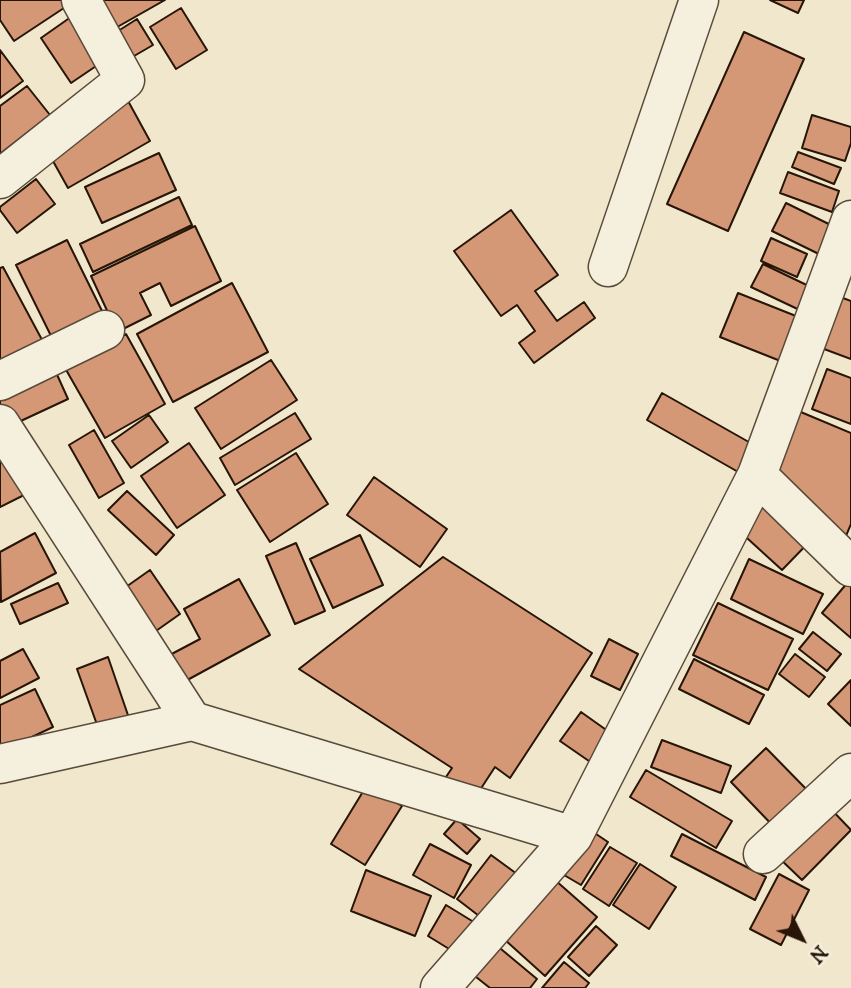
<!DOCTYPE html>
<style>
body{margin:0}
#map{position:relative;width:851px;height:988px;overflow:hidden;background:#f0e7cc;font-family:"IM FELL DW Pica",serif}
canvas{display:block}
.north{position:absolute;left:767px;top:904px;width:70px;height:70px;-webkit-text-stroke:5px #f5efde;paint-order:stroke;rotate:133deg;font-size:19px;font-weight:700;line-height:28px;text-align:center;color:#271508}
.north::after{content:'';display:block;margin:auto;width:24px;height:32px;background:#271508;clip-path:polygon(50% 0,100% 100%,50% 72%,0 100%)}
</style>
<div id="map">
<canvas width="851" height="988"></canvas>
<div class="north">N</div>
</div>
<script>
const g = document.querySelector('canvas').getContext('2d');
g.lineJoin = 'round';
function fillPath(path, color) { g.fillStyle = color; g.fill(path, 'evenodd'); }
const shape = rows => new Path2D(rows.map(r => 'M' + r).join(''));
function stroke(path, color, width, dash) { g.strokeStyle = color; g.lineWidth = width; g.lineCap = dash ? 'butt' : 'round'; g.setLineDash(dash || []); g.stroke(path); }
const building = shape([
 [0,0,71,0,73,2,14,41,0,20,0,0],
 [98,0,165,0,105,34,98,0],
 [770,0,804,0,798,13,770,0],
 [181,8,207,50,176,69,150,27,181,8],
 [78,12,108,58,71,83,41,38,78,12],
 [137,19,153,45,122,63,107,38,137,19],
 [744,32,804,59,728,231,667,204,744,32],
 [0,50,23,81,0,98,0,50],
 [27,86,50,115,0,154,0,106,27,86],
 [127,99,150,141,68,188,44,145,127,99],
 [812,115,851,127,851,143,845,161,802,148,812,115],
 [798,152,841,168,834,184,792,167,798,152],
 [159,153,176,190,102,223,85,187,159,153],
 [788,172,839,191,832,212,780,193,788,172],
 [36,179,55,204,17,233,0,210,0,207,36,179],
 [179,197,192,225,93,272,80,244,179,197],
 [786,203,841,230,827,258,772,231,786,203],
 [511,210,558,275,535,291,557,321,584,302,595,318,534,363,519,343,535,331,517,305,501,316,454,251,511,210],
 [195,226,221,281,171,306,160,283,140,293,151,315,117,332,91,276,195,226],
 [771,238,807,254,797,277,761,261,771,238],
 [67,240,107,321,56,346,16,265,67,240],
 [763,264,817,290,806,313,751,287,763,264],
 [3,267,48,351,0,377,0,268,3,267],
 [232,283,268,352,173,402,137,334,232,283],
 [738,293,806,320,788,364,720,337,738,293],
 [835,295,851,301,851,359,816,346,835,295],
 [126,334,165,404,105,438,65,368,126,334],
 [50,359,68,399,10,426,0,405,0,382,50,359],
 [271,360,297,400,221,449,195,408,271,360],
 [827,369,851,378,851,424,812,409,827,369],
 [662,393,763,450,747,477,647,420,662,393],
 [796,410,851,433,851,524,841,548,767,480,796,410],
 [295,413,311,439,235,485,220,458,295,413],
 [149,415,168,442,131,468,112,441,149,415],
 [94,430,124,483,99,498,69,445,94,430],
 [189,443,225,495,177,528,141,476,189,443],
 [296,453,328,504,270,542,237,490,296,453],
 [14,455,32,491,0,507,0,462,14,455],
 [374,477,447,529,420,567,347,515,374,477],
 [127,491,174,535,156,555,108,510,127,491],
 [769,494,815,536,782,570,736,528,769,494],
 [35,533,56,573,1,602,0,552,35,533],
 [360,535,383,585,333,608,310,559,360,535],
 [296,543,325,611,295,624,266,556,296,543],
 [443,557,592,653,510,778,495,767,476,796,446,777,452,768,299,669,443,557],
 [749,559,823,594,803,634,731,599,749,559],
 [150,570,180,614,146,638,116,594,150,570],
 [239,579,270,635,180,684,166,657,200,639,184,609,239,579],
 [848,582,851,584,851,638,822,613,848,582],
 [58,583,68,603,20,624,11,604,58,583],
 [718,603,793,639,768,690,693,655,718,603],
 [813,632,841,654,827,671,799,649,813,632],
 [609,639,638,654,620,690,591,676,609,639],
 [23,649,39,678,0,698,0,661,23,649],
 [795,654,825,677,809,697,779,674,795,654],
 [108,657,130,721,100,733,77,669,108,657],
 [694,659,764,695,749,724,679,689,694,659],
 [851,680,851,726,828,704,851,680],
 [35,689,53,727,0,752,0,705,35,689],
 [581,712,619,739,599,768,560,741,581,712],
 [662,740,731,766,721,793,651,767,662,740],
 [766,748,812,795,777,830,731,782,766,748],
 [646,770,732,821,716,848,630,797,646,770],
 [367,785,402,806,365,865,331,844,367,785],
 [827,805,851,830,802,880,777,856,827,805],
 [457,819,480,839,467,854,444,834,457,819],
 [593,832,608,842,581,885,564,875,593,832],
 [682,834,766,877,755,900,671,856,682,834],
 [430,844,471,865,454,898,413,875,430,844],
 [610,847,637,863,609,906,583,889,610,847],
 [491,855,517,874,483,919,457,899,491,855],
 [640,864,676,887,649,929,613,905,640,864],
 [366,870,431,896,415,936,351,911,366,870],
 [779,874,809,890,781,945,750,929,779,874],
 [555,880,597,917,545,976,504,939,555,880],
 [446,905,477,924,459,955,428,936,446,905],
 [596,926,617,945,589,976,568,957,596,926],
 [495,944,537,979,530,988,490,988,471,973,495,944],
 [564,962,589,983,585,988,542,988,564,962]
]);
const minor = shape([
 [0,179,125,80,81,0],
 [608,267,699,0],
 [0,381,105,330],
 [0,424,192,721],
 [757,475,851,567],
 [0,764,192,721,573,836],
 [763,854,851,773],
 [440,988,573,836,757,475,851,220]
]);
fillPath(building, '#d59877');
stroke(building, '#271508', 2);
stroke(minor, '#594a39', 41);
stroke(minor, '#f5efde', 38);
</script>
